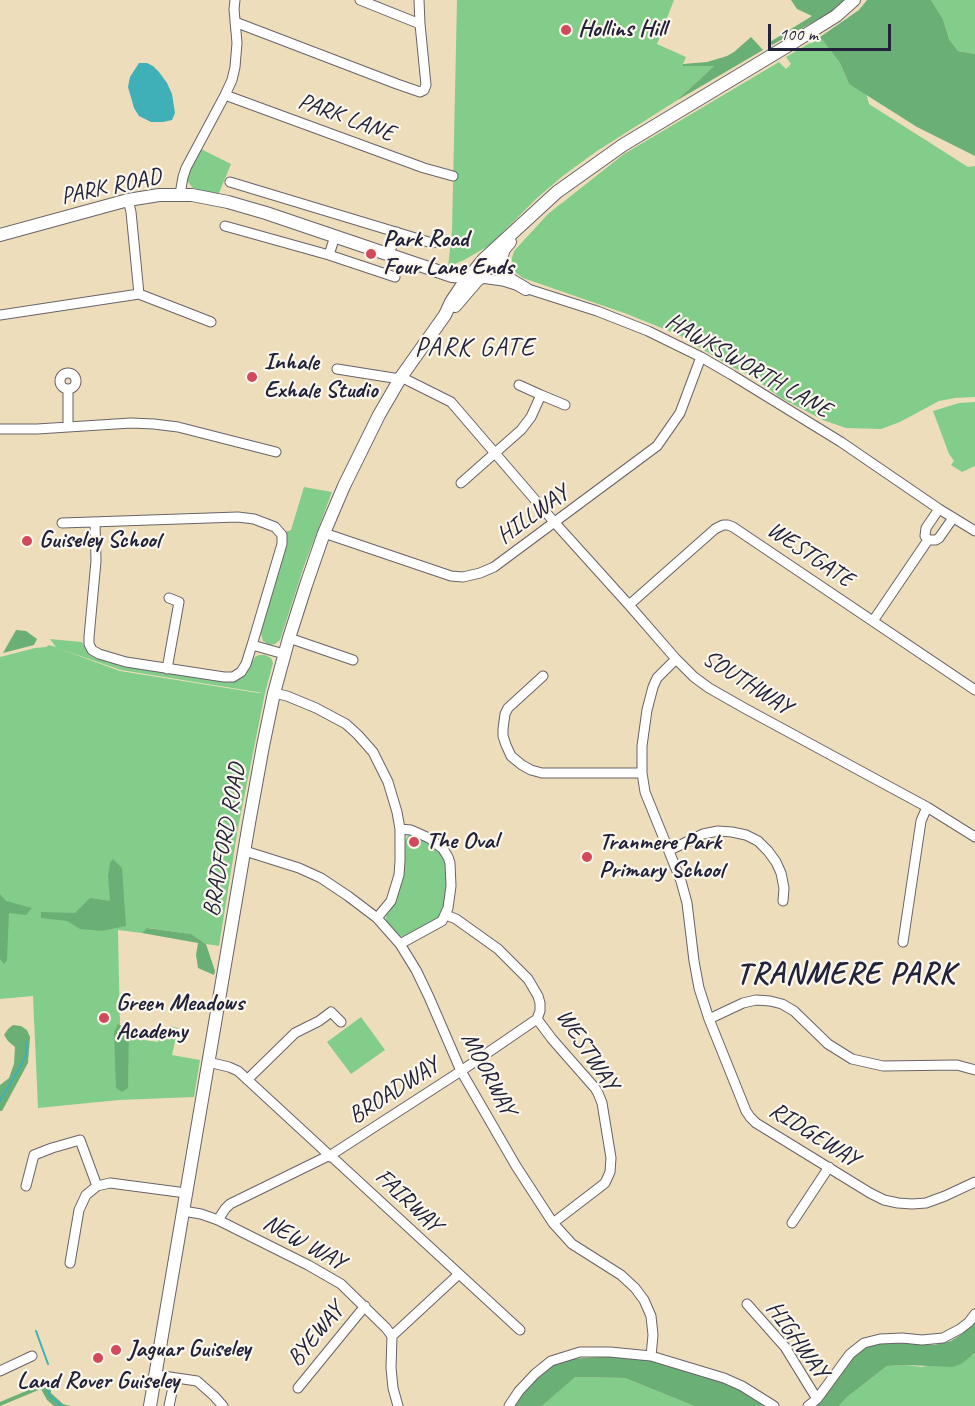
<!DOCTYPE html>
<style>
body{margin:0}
#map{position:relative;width:975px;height:1406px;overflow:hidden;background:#edb;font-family:Caveat,sans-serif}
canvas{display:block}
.scale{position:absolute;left:768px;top:24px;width:123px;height:27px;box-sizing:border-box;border:3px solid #22223b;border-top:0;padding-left:8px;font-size:18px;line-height:21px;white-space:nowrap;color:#22223b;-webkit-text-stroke:4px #fbf7ec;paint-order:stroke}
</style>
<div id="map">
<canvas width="975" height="1406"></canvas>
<div class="scale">100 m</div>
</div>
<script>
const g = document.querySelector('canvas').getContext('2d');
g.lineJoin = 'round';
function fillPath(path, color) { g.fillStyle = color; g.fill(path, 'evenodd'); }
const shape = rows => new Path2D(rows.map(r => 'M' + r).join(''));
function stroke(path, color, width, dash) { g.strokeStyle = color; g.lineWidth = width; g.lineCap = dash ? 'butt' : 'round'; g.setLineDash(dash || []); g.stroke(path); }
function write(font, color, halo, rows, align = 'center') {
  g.font = font + ' Caveat,sans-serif'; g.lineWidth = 4.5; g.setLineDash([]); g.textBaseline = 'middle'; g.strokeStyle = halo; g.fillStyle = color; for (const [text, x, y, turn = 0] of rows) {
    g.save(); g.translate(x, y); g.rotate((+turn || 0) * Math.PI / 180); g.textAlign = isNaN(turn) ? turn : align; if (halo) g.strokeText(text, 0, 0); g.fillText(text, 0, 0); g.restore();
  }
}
const green = shape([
 [457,0,674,0,657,44,686,57,683,64,684,66,715,65,676,101,597,151,564,175,537,198,490,245,464,260,448,267,452,231],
 [931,0,975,0,975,54,958,51,949,39,943,19],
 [820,37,840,63,849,84,866,93,869,104,968,167,975,166,975,397,955,398,939,401,900,422,881,429,846,428,823,420,781,398,751,376,730,366,679,335,627,314,523,278,515,272,512,266,512,258,514,251,548,214,624,154,779,62,786,69,791,64,786,57],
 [201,149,231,164,219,193,215,194,193,188,188,182,188,174],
 [975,402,975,466,962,472,951,465,954,461,949,454,933,411,959,403],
 [304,487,332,492,304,566,280,640,275,644,269,645,263,641,261,634,258,634,285,545,287,545,285,532,291,530],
 [50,639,82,642,88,654,95,658,96,657,166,673,223,682,234,681,251,661,253,661,255,657,259,655,265,655,271,658,273,663,265,693,238,828,219,946,206,944,190,934,148,928,142,933,118,930,120,1026,145,1030,144,1040,158,1042,160,1032,169,1033,170,1026,178,1028,172,1055,200,1060,194,1097,119,1100,38,1108,33,996,0,999,0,657,35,648,46,647,49,645,56,647],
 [57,648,121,670,263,693,258,693,120,671],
 [408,835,413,835,429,842,442,854,445,861,448,874,446,906,439,918,406,937,403,937,398,936,386,922,386,916,396,900,399,891,402,877,405,841],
 [361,1017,385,1050,351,1074,327,1042],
 [975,1353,975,1406,839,1406,846,1398,887,1366,906,1365,922,1367,973,1355],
 [574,1377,625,1378,694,1406,542,1406]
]);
const forest = shape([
 [791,0,845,0,831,12,772,45,770,42,812,16,797,9],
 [867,0,931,0,943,19,949,39,958,51,975,54,975,156,917,127,849,84,840,63,820,37,859,10],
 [751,37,763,50,676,101,714,66,683,66,683,64,707,62,727,56,734,52],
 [16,630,26,631,37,639,34,645,3,653],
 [113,859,122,868,126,926,102,931,80,929,67,921,41,918,41,912,75,913,90,898,110,901,108,876,110,863],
 [0,894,6,901,32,908,26,915,9,913,7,960,4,964,0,959],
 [147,928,191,934,206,944,215,971,214,975,198,968,196,955,198,943,142,933],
 [118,1024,129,1030,128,1088,122,1092,116,1088,114,1032],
 [13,1025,21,1026,27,1030,30,1037,28,1063,2,1111,0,1111,0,1085,9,1078,14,1064,15,1047,8,1041,4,1035,8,1029],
 [975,1322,975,1353,961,1364,952,1367,906,1365,887,1366,846,1398,839,1406,813,1406,853,1355,866,1346,892,1342,934,1345,951,1341,962,1334],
 [616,1356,651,1359,716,1375,769,1406,694,1406,625,1378,575,1377,542,1406,513,1406,520,1396,545,1368,569,1359],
 [50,1381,51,1393,63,1404,70,1406,54,1406,47,1400,41,1389,0,1406,0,1402]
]);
const water = shape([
 [139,63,147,63,153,66,159,72,167,83,172,94,175,113,172,120,163,122,151,122,139,116,134,108,128,87,130,77]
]);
const stream = shape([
 [0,1101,20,1067,26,1055,26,1042],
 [36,1331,48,1364],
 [47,1384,48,1393,51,1397,62,1406]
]);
const minor = shape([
 [360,0,420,24],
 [235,22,397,84,420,92,424,90,426,85,420,24,419,0],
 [225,95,424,168,453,176],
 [230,182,432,243,445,240],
 [180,194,183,177,186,168,225,95,232,80,235,67,237,43,234,9,235,0],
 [128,200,131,212,139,294],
 [225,226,329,255,335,236],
 [389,254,397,232],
 [329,255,395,277],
 [481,278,503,281,597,311,648,331,701,357,732,375,841,442,939,509,975,531],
 [0,315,139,294,211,322],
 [337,369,400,379],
 '60 381a8 8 0 1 1 16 0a8 8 0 1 1-16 0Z',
 [401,377,451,402,555,523,629,605,676,659,694,677,709,688,746,709,927,807,975,837],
 [519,385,541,395],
 [68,389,68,427],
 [0,429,37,429,131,423,154,424,178,427,276,452],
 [461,483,521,430,531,417,541,395,565,405],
 [939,509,926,528,925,536,928,540,936,540,939,538,953,518],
 [95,522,96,561,89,637,89,644,92,650,99,654,126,662,224,677,233,677,241,672,246,664,252,645],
 [62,523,238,517,254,519,275,527,282,535,282,544,252,645,284,654],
 [324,533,451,576,463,577,480,573,494,567,657,446,680,413,701,357],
 [629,605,715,529,723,525,728,525,733,527,975,690],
 [873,621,928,540],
 [289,638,353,660],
 [676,659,657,678,653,687,647,710,642,746,642,773,645,792,681,881,687,903,694,961,699,988,709,1019,746,1111,750,1117,756,1123,870,1193,884,1200,898,1203,912,1204,926,1203,945,1196,975,1182],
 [167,669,179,602,169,598],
 [543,676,508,708,505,714,503,729,503,736,506,745,511,756,517,761,522,765,531,770,542,773,642,773],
 [274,693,287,696,316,708,346,724,358,735,373,752,388,782,397,812,400,829,400,861,399,875,391,901,377,918],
 [670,850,703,834,718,831,732,832,746,835,758,841,768,851,776,862,781,873,784,888,783,901],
 [245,851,299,868,321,878,348,896,377,918,400,944,416,970,429,997,461,1071,516,1166,553,1223,572,1244,621,1275,635,1288,644,1300,651,1316,653,1335,651,1356],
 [446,915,456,919,498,949,528,979,538,996,540,1003,540,1011,537,1019,552,1039,595,1088,598,1093,602,1103,611,1158,610,1172,605,1183,600,1187,553,1223],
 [903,942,921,821,927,807],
 [400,944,442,921,448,908,451,886,450,863,448,857,443,849,429,838,411,830,400,829],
 [709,1019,743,1003,756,1000,770,1001,782,1004,794,1011,828,1044,852,1059,883,1066,957,1065,975,1070],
 [208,1062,229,1067,238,1071,329,1155],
 [248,1079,295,1033,319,1021,331,1012,341,1022],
 [331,1156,520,1330],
 [26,1186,34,1155,52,1148,80,1140,97,1186],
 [183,1211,201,1214,218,1220,308,1265,341,1284,386,1328,392,1336,391,1368,393,1388,398,1406],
 [218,1220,225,1209,230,1204,328,1156,330,1157,331,1155,461,1071,537,1019],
 [792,1223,829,1167],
 [70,1263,79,1210,86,1195,97,1186,110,1183,186,1193],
 [747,1304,785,1347,817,1399],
 [392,1336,459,1274],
 [0,1371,32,1356],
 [156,1375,197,1381,214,1396,223,1406],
 [298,1388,365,1306],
 [169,1406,175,1378],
 [509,1406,519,1391,535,1374,551,1361,580,1352,610,1352,651,1356,724,1378,742,1386,774,1406],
 [808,1406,817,1399,850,1354,864,1343,880,1339,902,1338,922,1340,943,1338,960,1329,969,1322,975,1314]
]);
const major = shape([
 [0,235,128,200,159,195,192,195,228,202,266,213,452,276,481,278],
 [503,252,500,261,503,273,506,277,526,289],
 [455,306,510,242],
 [150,1406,249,823,263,746,274,693,289,638,306,585,324,533,344,486,379,415,401,377,445,315,451,302,461,287,483,260,557,192,623,145,794,42,836,16,854,0]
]);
const markers = [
 [566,30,6,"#d1495b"],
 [371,254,6,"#d1495b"],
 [252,377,6,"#d1495b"],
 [27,541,6,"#d1495b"],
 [414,842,6,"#d1495b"],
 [587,857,6,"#d1495b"],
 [104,1018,6,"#d1495b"],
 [116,1350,6,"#d1495b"],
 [98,1358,6,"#d1495b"]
];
const poiNames = [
 ["Hollins Hill",578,30],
 ["Park Road",383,240],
 ["Four Lane Ends",383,268],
 ["Inhale",264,363],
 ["Exhale Studio",264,391],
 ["Guiseley School",39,541],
 ["The Oval",426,842],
 ["Tranmere Park",599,843],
 ["Primary School",599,871],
 ["Green Meadows",116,1004],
 ["Academy",116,1032],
 ["Jaguar Guiseley",128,1350],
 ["Land Rover Guiseley",98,1382,"center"]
];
const streetNames = [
 ["PARK LANE",346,118,20],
 ["PARK ROAD",111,187,-12],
 ["HAWKSWORTH LANE",748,366,30],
 ["HILLWAY",533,515,-36],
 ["WESTGATE",810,555,34],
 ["SOUTHWAY",747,683,32],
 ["BRADFORD ROAD",225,840,-80],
 ["WESTWAY",587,1050,56],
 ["MOORWAY",488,1074,62],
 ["BROADWAY",394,1091,-33],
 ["RIDGEWAY",814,1135,32],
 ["FAIRWAY",408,1201,43],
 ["NEW WAY",304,1243,29],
 ["BYEWAY",316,1335,-51],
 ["HIGHWAY",797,1340,54]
];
const neighbourhoodNames = [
 ["PARK GATE",475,348]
];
const districtNames = [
 ["TRANMERE PARK",846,975]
];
fillPath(green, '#83cd8a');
fillPath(forest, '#6ab076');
fillPath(water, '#3fb0b7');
stroke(stream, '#3fb0b7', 2);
stroke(minor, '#696368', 11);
stroke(major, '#696368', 14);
stroke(minor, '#fff', 9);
stroke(major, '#fff', 12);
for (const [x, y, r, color] of markers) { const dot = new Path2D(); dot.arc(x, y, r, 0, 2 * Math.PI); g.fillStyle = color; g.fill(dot); stroke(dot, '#fbf7ec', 2); }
write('bold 24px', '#22223b', '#fbf7ec', poiNames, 'left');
write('24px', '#22223b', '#fbf7ec', streetNames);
g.letterSpacing = '1.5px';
write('26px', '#22223b', '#fbf7ec', neighbourhoodNames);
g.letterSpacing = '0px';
g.letterSpacing = '1.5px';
write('bold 30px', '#22223b', '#fbf7ec', districtNames);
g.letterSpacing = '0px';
</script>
